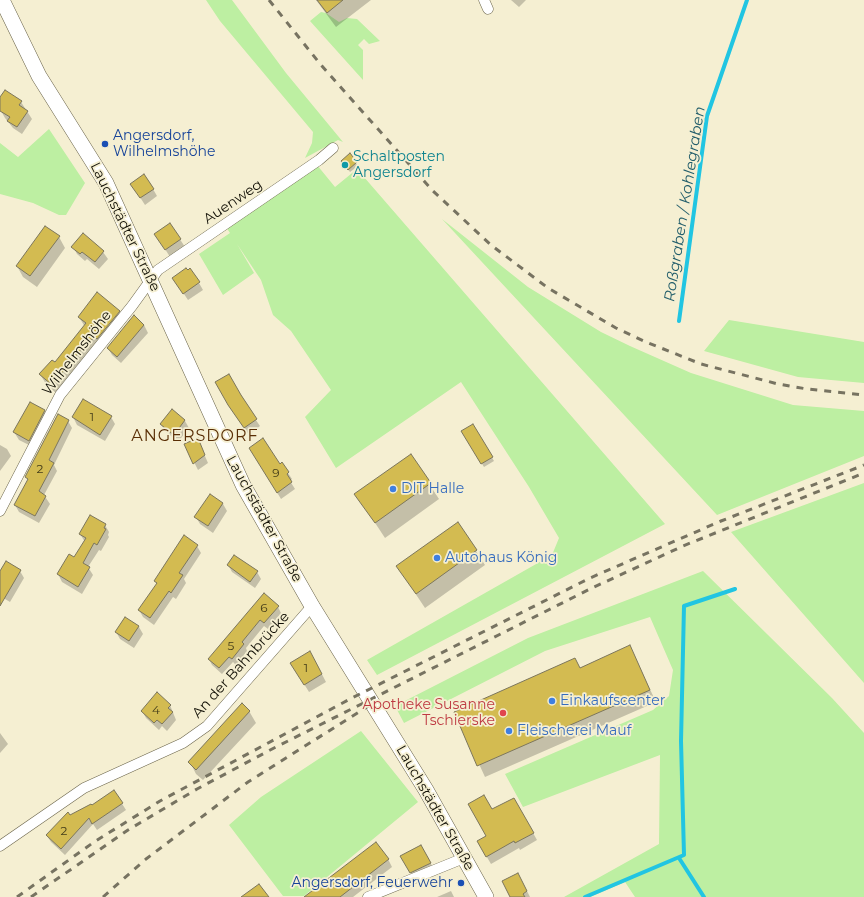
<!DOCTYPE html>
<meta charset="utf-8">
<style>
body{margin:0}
canvas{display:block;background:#f5efd2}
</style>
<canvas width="864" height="897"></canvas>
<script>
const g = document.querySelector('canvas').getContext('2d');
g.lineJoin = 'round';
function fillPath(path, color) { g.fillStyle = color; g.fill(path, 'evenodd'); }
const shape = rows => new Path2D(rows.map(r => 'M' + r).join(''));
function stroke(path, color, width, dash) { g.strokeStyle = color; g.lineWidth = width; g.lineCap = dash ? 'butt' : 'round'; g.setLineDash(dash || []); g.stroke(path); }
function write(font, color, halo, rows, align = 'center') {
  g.font = font + ' Montserrat,sans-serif'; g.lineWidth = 3.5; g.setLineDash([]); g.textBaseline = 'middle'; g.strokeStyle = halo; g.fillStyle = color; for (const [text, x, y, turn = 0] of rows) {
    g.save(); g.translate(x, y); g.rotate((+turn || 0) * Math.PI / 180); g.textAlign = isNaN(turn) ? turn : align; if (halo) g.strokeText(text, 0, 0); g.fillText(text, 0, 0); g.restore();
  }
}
const green = shape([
 [206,0,232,0,286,73,343,142,338,140,305,158,312,143,313,132,220,21],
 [321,12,326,13,339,22,347,18,357,19,380,41,369,44,364,39,358,45,363,50,363,80,310,21],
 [49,129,85,183,66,215,59,215,33,203,0,194,0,143,18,157],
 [317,165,335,187,357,169,665,524,377,675,367,660,552,555,559,538,529,487,461,382,336,468,305,417,331,390,291,331,273,315,261,280,237,244,254,273,223,295,199,254,230,233,226,227],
 [442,219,528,287,601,332,630,346,691,373,793,405,864,411,864,456,717,515],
 [729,320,864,342,864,383,798,377,704,351],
 [864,483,864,683,731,532],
 [703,571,832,698,864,733,864,897,635,897,625,882,590,897,564,897,659,844,660,755,523,807,505,774,653,710,669,696,673,670,650,617,545,651,404,723,395,706,528,638],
 [361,731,418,802,304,896,283,896,229,825,261,797]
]);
const shadow = shape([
 [316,0,371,0,336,27],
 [511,0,526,0,519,7],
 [0,99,21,102,32,119,22,134,13,128,5,118,1,111],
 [356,163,358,166,350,172,344,164],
 [153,189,157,196,145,205,136,191],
 [170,224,185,247,170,257,160,241],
 [59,237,65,248,37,287,23,277,17,266],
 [73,247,103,252,108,259,99,269,87,259,85,261,77,254],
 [199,283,203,290,188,300,178,285],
 [119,311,125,321,57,394,46,384,40,374,55,364,85,327,79,317],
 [144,325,148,333,121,363,112,355,108,348],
 [216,383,241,398,260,426,249,435,233,412],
 [44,410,49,418,33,447,19,440,14,432],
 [172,410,185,421,189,428,178,442,165,431,161,424],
 [73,417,111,417,115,424,105,441,77,425],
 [68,421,72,428,54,465,57,471,44,495,50,504,39,523,19,512,15,505,28,481,26,477],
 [473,425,494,461,484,467,462,432],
 [185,444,201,447,208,463,198,470],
 [0,445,7,449,11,456,0,471],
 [250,448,280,465,282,464,292,479,290,481,295,489,281,499],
 [410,455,439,499,385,538,356,494],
 [210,496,223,504,227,511,213,533,200,524,196,517],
 [458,523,485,565,425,608,397,566],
 [105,525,109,532,108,535,109,537,101,551,99,550,88,567,93,575,82,594,62,582,58,574,75,558,85,542,80,534],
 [197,546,201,553,184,579,186,583,176,599,173,597,154,625,143,617,139,610,157,585,155,581],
 [228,565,257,572,261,579,255,588,232,572],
 [20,571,24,578,10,602,0,596,0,573],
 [264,595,278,607,281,613,268,629,264,626,246,648,247,651,236,665,233,662,222,674,212,665,209,659],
 [125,618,139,627,143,634,134,648,120,639,116,632],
 [630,647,656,702,485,777,455,712,580,668],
 [314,659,326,682,309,692,291,663],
 [170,705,176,720,167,731,162,726,159,730,146,718,142,711],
 [249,711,256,723,203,780,196,774,190,762],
 [0,733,8,744,0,753],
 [114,791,126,810,97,830,93,824,65,855,51,842,47,836,70,816,91,806],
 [514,799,537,840,520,850,519,848,491,864,478,842,487,836,492,811],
 [421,846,435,871,415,880,402,857],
 [388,859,392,867,353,897,306,897],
 [522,881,530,897,511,897],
 [451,891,454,897,437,897]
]);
const stream = shape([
 [679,321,707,116,747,0],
 [679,858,704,897],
 [585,897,684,855,681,741,684,606,735,589]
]);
const building = shape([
 [317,0,343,0,327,13,317,0],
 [5,90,22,101,19,105,28,111,17,127,7,121,10,117,0,111,0,97,5,90],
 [350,153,357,162,348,170,341,161,350,153],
 [144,174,154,189,140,198,130,184,144,174],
 [170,223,181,239,165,250,154,234,170,223],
 [45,226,60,236,30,276,16,266,45,226],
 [83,233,104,251,95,262,82,252,80,254,71,247,83,233],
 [186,268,188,270,190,268,200,282,183,294,172,278,186,268],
 [97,292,120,311,97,339,94,337,92,340,90,339,52,385,39,374,52,360,55,362,86,323,78,317,97,292],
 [134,315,144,325,117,357,107,348,134,315],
 [229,374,241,395,257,419,244,428,228,405,215,382,229,374],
 [83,399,112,416,100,435,72,417,83,399],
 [30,402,45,410,29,441,13,432,30,402],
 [172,409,185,420,174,435,160,424,172,409],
 [58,414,69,420,49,460,54,463,39,491,46,496,35,516,14,505,28,479,25,477,58,414],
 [473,424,493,457,481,464,461,431,473,424],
 [198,438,205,455,193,464,184,444,198,438],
 [263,438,280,464,282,462,289,472,287,474,292,482,277,493,249,448,263,438],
 [411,454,431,483,375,523,354,494,411,454],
 [210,494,223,503,208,526,194,517,210,494],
 [90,515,106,524,104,528,106,529,97,545,94,543,83,563,90,567,78,587,57,574,69,554,74,557,86,538,79,534,90,515],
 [458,522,477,550,416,594,396,566,458,522],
 [184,535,198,545,179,573,183,575,171,593,169,591,150,618,138,610,157,583,154,581,184,535],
 [234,555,258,571,250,582,227,565,234,555],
 [6,561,21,570,0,606,0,571,6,561],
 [264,593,279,606,264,623,260,620,242,642,244,644,232,659,229,657,219,668,208,659,264,593],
 [125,617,139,626,129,641,115,632,125,617],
 [630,645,650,690,477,766,454,712,575,658,580,668,630,645],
 [310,651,322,674,304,685,290,663,310,651],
 [157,692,171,705,168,708,173,712,162,724,157,720,154,723,141,711,157,692],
 [242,703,250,711,196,770,188,762,242,703],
 [114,790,123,803,92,824,89,818,61,849,46,835,68,812,70,815,91,804,92,805,114,790],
 [484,795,492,809,514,798,534,833,515,843,514,841,486,857,477,841,486,836,468,804,484,795],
 [376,842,389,859,340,897,304,897,376,842],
 [421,845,431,863,410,873,400,856,421,845],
 [518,873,527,891,523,894,525,897,510,897,502,881,518,873],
 [259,884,269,897,241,897,259,884]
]);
const minor = shape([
 [484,0,488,9],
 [0,511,60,395,132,306,158,270,319,160,333,148],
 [0,846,84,788,183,743,207,726,312,606],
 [368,897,464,858]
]);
const secondary = shape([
 [2,0,39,76,106,183,243,485,312,606,426,790,486,897]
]);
const rail = shape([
 [269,0,321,65,433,191,491,245,548,288,616,328,646,342,701,364,778,384,807,389,864,395],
 [17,897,94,842,160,801,350,699,590,578,721,521,864,465],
 [31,897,128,830,197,789,274,748,592,588,683,546,864,473],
 [103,897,146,859,248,782,370,705]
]);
const markers = [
 [105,144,4,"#1a4fb4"],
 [345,165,4,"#0f9aa8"],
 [393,489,4,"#3f7fe0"],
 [437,558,4,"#3f7fe0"],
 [552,701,4,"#3f7fe0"],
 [503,713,4,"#e0444e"],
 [509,731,4,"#3f7fe0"],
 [461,883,4,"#1a4fb4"]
];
const numberNames = [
 ["1",92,417],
 ["2",40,469],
 ["9",276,473],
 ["6",264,608],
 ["5",231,646],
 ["1",306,668],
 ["4",156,710],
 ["2",64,831]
];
const transitNames = [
 ["Angersdorf,",113,136],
 ["Wilhelmshöhe",113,152],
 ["Angersdorf, Feuerwehr",453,883,"right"]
];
const cultureNames = [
 ["Schaltposten",353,157],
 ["Angersdorf",353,173]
];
const streetNames = [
 ["Auenweg",233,202,-34],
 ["Lauchstädter Straße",125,227,64],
 ["Wilhelmshöhe",77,353,-52],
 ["Lauchstädter Straße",264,519,61],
 ["An der Bahnbrücke",241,665,-48],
 ["Lauchstädter Straße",435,808,60]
];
const shopNames = [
 ["DIT Halle",401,489],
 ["Autohaus König",445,558],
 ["Einkaufscenter",560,701],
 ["Fleischerei Mauf",517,731]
];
const healthNames = [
 ["Apotheke Susanne",495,705],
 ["Tschierske",495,721]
];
const waterNames = [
 ["Roßgraben / Kohlegraben",685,204,-81]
];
const quarterNames = [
 ["ANGERSDORF",195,436]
];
fillPath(green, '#bdefa2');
fillPath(shadow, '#0003');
stroke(stream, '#21c5e2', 4);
fillPath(building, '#d3bb51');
stroke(building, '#7c765c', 1);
stroke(minor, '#6a644a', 11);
stroke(secondary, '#6a644a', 16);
stroke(minor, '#fff', 10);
stroke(secondary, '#fff', 15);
stroke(rail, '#777361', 3, [7, 7]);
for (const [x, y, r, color] of markers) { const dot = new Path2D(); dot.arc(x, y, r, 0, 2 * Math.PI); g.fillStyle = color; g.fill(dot); stroke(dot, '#f5efd2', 1.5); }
write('12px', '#423b19', null, numberNames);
write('14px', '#164399', '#f5efd2', transitNames, 'left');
write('14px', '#0d838f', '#f5efd2', cultureNames, 'left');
write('14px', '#121006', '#f5efd2', streetNames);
write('14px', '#366cbe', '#f5efd2', shopNames, 'left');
write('14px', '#be3a42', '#f5efd2', healthNames, 'right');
write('italic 15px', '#235e6b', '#f5efd2', waterNames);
g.letterSpacing = '1px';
write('16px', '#592e05', '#f5efd2', quarterNames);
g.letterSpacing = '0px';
</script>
